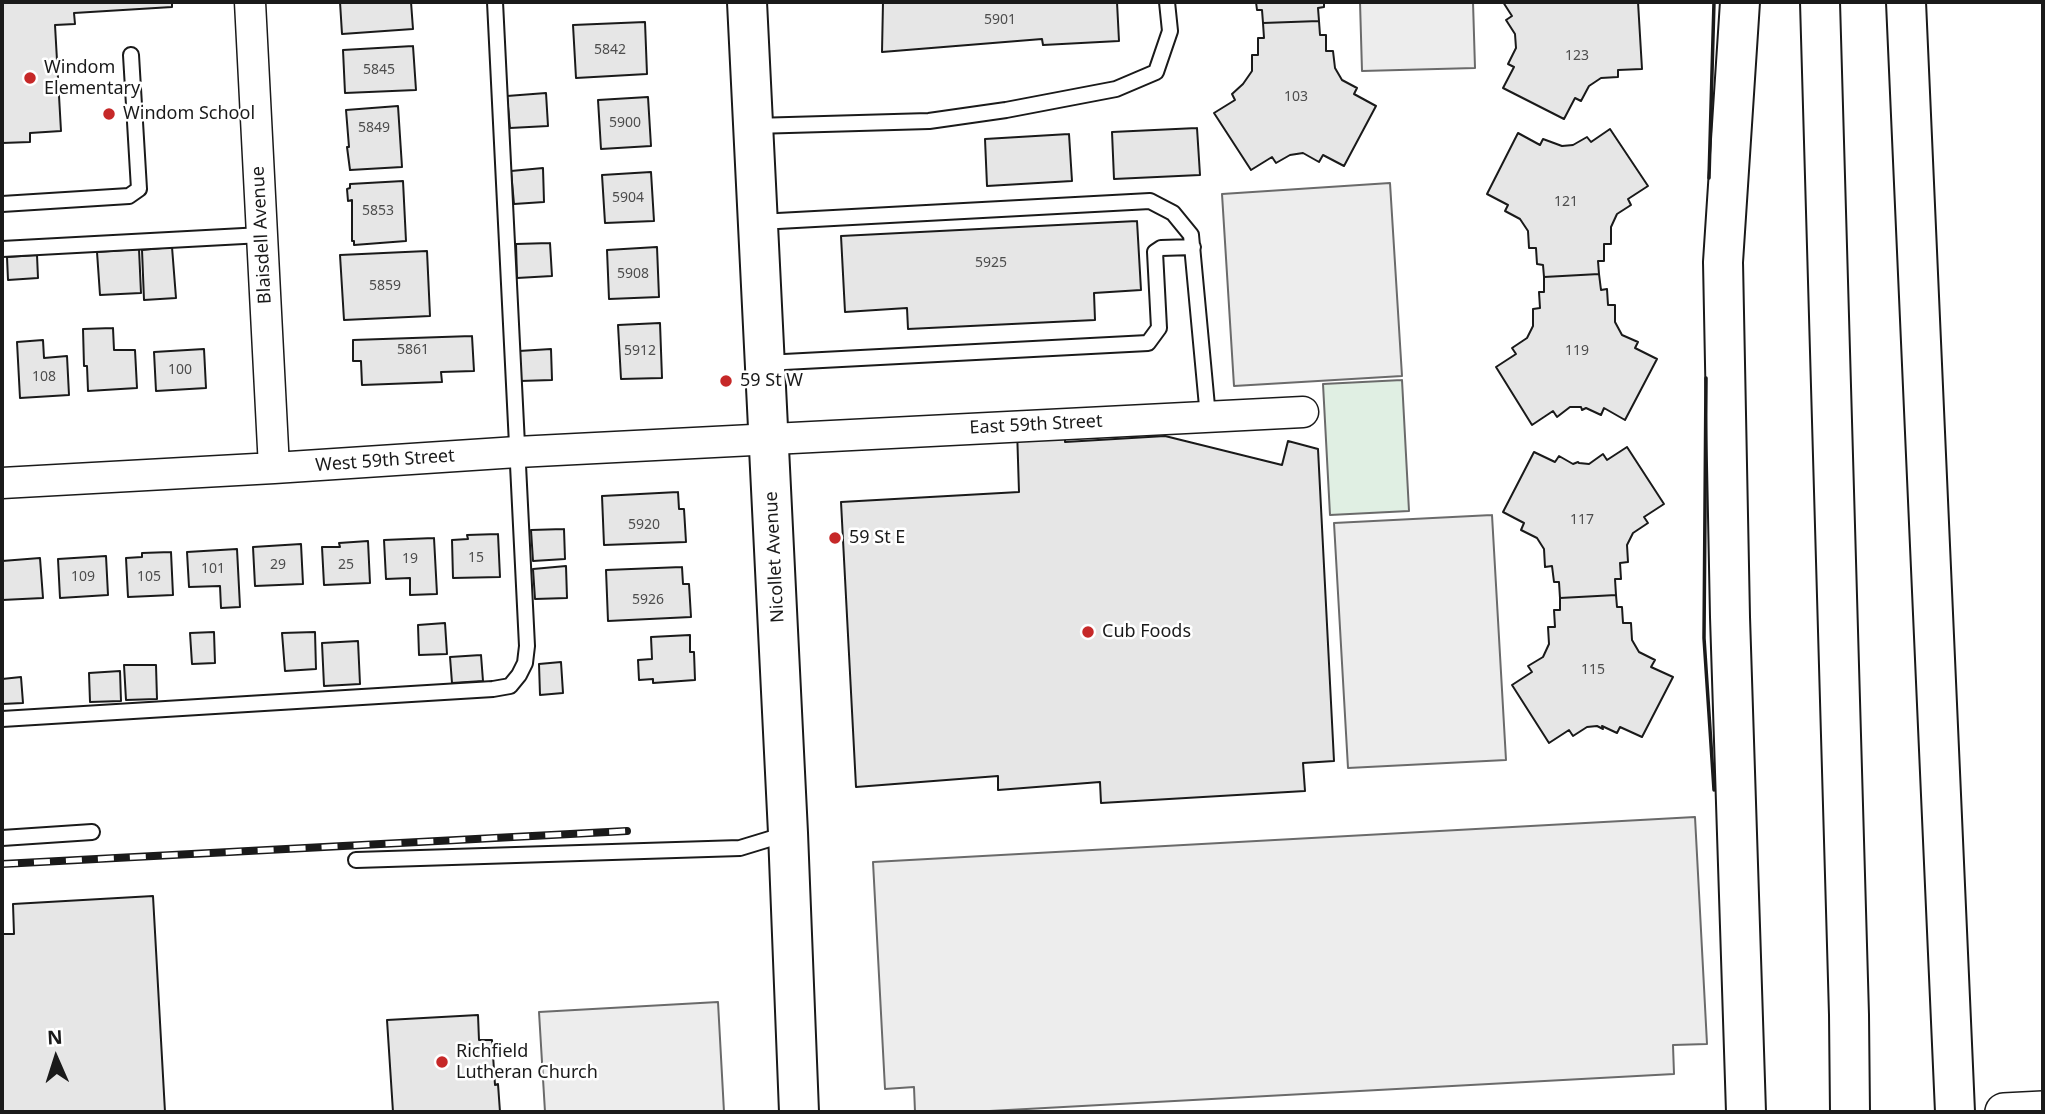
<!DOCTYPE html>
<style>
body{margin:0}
#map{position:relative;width:2045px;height:1114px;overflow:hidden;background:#fff;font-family:"Noto Sans",sans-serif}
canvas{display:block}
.frame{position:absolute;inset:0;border:4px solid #1a1a1a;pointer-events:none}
.north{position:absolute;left:21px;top:1023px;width:70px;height:70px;-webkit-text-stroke:5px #fff;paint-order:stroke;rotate:357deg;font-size:19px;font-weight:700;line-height:28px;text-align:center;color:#1a1a1a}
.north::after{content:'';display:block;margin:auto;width:24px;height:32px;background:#1a1a1a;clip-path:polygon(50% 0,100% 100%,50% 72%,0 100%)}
</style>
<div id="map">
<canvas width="2045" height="1114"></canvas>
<div class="frame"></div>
<div class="north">N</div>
</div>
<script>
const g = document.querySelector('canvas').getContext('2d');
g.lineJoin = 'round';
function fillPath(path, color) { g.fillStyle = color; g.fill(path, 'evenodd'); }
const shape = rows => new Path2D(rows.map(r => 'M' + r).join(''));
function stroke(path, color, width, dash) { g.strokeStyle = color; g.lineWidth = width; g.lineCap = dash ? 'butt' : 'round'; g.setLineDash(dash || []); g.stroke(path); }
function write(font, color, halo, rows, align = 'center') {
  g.font = font + ' "Noto Sans",sans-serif'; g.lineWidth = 5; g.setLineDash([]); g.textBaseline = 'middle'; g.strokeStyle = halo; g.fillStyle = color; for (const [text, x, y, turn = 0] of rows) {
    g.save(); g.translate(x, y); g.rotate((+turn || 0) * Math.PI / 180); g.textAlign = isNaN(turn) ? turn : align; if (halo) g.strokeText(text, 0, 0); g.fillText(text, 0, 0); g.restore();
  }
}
const green = shape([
 [1402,380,1409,511,1330,515,1323,384,1402,380]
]);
const parking = shape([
 [1360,2,1473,2,1475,68,1362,71,1360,2],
 [1390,183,1402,376,1234,386,1222,194,1390,183],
 [1492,515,1506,760,1348,768,1334,523,1492,515],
 [1695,817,1707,1044,1673,1045,1674,1074,971,1112,915,1112,914,1087,885,1089,873,862,1695,817],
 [718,1002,724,1112,545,1112,539,1012,718,1002]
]);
const building = shape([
 [2,2,172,2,172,7,74,13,75,24,55,25,61,131,30,133,30,142,2,143,2,2],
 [340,2,411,2,413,29,342,34,340,2],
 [883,2,1117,2,1119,41,1043,45,1042,39,882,52,883,2],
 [1256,2,1324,2,1324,7,1318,8,1319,21,1263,23,1262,10,1257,10,1256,2],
 [1503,2,1638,2,1642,69,1618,70,1618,77,1601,78,1589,86,1581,101,1575,98,1564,119,1503,88,1514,67,1508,64,1516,48,1515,34,1506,20,1512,16,1503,2],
 [1319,21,1320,35,1326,35,1326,51,1333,51,1335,68,1342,80,1357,88,1354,94,1376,106,1344,166,1323,155,1319,162,1303,153,1290,155,1276,163,1272,157,1251,170,1214,113,1235,100,1232,94,1243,84,1252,71,1252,55,1258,55,1258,38,1264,38,1263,23,1319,21],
 [645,22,647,74,576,78,573,25,645,22],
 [413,46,416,90,345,93,343,50,413,46],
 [546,93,548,126,510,128,507,96,546,93],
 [648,97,651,146,601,149,598,100,648,97],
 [398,106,402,167,350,170,347,147,349,147,346,110,398,106],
 [1197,128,1200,175,1114,179,1112,132,1197,128],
 [1610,129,1648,186,1628,199,1631,205,1617,214,1611,227,1611,244,1604,244,1604,261,1598,261,1599,274,1544,277,1543,265,1537,264,1536,248,1529,248,1528,231,1520,219,1505,211,1508,205,1487,194,1518,133,1540,145,1543,139,1562,146,1573,145,1587,137,1591,142,1610,129],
 [1069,134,1072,181,987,186,985,139,1069,134],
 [543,168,544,202,514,204,511,171,543,168],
 [651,172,654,221,605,223,602,175,651,172],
 [403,181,406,241,354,245,354,241,352,241,352,200,348,201,347,189,350,188,350,184,403,181],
 [1137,221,1141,290,1094,293,1095,320,908,329,907,308,845,312,841,236,1137,221],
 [550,243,552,276,517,278,516,244,550,243],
 [172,247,176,298,144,300,142,250,172,247],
 [657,247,659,297,609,299,607,250,657,247],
 [139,249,141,293,100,295,97,252,139,249],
 [427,251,430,316,344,320,340,255,427,251],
 [37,255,38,278,8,280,7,257,37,255],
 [1599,274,1601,290,1607,289,1608,305,1615,305,1615,322,1622,335,1638,342,1635,348,1657,359,1625,420,1604,408,1601,415,1586,408,1582,410,1581,407,1570,407,1557,417,1553,411,1532,425,1496,367,1516,354,1512,348,1527,338,1533,326,1533,309,1540,308,1539,292,1544,292,1544,277,1599,274],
 [660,323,662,378,621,379,618,325,660,323],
 [113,328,114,350,135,350,137,388,88,391,87,366,84,366,83,329,113,328],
 [472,336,474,371,441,372,442,382,362,385,361,361,353,361,353,340,472,336],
 [43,340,44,358,67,356,69,395,20,398,17,342,43,340],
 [204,349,206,388,156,391,154,352,204,349],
 [551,349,552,380,520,381,519,351,551,349],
 [1065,427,1065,442,1165,436,1282,465,1288,441,1318,449,1334,761,1303,763,1305,791,1101,803,1100,782,998,790,998,776,856,787,841,502,1019,492,1017,429,1065,427],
 [1627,447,1664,504,1644,517,1648,523,1633,533,1627,545,1628,562,1620,563,1621,579,1615,579,1616,595,1560,598,1559,582,1554,582,1552,566,1545,567,1544,549,1537,538,1521,530,1524,523,1503,512,1534,452,1555,462,1559,456,1573,464,1578,462,1579,463,1589,464,1603,454,1607,460,1627,447],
 [678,492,679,509,684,509,686,542,604,545,602,496,678,492],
 [564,529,565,559,533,561,531,530,564,529],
 [498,534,500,577,453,578,452,540,468,539,467,535,498,534],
 [434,538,437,594,410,595,410,578,386,579,384,540,434,538],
 [368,541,370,583,324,585,322,547,340,547,339,543,368,541],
 [301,544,303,584,255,586,253,547,301,544],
 [237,549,240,607,221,608,220,586,189,587,187,552,237,549],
 [171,552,173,595,128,597,126,558,142,557,142,553,171,552],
 [106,556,108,595,60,598,58,559,106,556],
 [40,558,43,598,2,600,2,561,40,558],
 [566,566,567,598,535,599,533,569,566,566],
 [682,567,683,584,689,584,691,617,608,621,606,570,682,567],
 [1616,595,1617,607,1622,607,1623,623,1631,623,1632,640,1639,652,1655,660,1651,667,1673,677,1642,737,1620,727,1617,733,1602,726,1603,729,1597,726,1587,727,1573,736,1569,730,1549,743,1512,685,1532,672,1528,666,1543,657,1549,644,1548,627,1555,627,1554,610,1560,610,1560,598,1616,595],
 [445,623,447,654,419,655,418,625,445,623],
 [214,632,215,663,192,664,190,633,214,632],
 [315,632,316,669,285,671,282,633,315,632],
 [690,635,690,652,694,652,695,680,653,683,653,679,639,680,638,660,652,659,651,637,690,635],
 [358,641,360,684,324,686,322,643,358,641],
 [481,655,483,681,452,683,450,657,481,655],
 [561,662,563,693,540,695,539,664,561,662],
 [124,665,156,665,157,699,126,700,124,665],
 [120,671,121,701,90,702,89,673,120,671],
 [21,677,23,703,2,704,2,679,21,677],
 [153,896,165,1112,2,1112,2,934,14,934,13,904,153,896],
 [478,1015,479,1040,492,1040,495,1085,498,1084,500,1112,393,1112,387,1020,478,1015]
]);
const service = shape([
 [754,126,929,121,1006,110,1116,89,1156,72,1170,31,1167,2],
 [2,204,129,196,139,189,131,55],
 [759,222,1150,201,1173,213,1191,235,1208,417],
 [2,249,262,235],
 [765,363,1148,343,1159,328,1155,252,1161,248,1193,247],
 [2,719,493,689,510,686,519,675,525,663,527,646,495,2],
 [2,838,92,832],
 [356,860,740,848,786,834]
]);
const minor = shape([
 [250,2,274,468],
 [2,483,274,468,517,452,1303,412]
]);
const tertiary = shape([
 [2004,1112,2043,1110]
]);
const secondary = shape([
 [747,2,788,833,799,1112]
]);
const motorway = shape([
 [1740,2,1723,262,1730,617,1746,1112],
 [1820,2,1849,1015,1850,1112],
 [1906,2,1955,1112]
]);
const rail = shape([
 [2,864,627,831]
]);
const wall = shape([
 [1709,178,1714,2],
 [1706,378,1704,638,1714,790]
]);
const markers = [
 [30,78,7,"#c62828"],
 [109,114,7,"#c62828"],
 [726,381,7,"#c62828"],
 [835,538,7,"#c62828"],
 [1088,632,7,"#c62828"],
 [442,1062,7,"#c62828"]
];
const numberNames = [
 ["5901",1000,20],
 ["5842",610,50],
 ["123",1577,56],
 ["5845",379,70],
 ["103",1296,97],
 ["5900",625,123],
 ["5849",374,128],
 ["5904",628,198],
 ["121",1566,202],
 ["5853",378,211],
 ["5925",991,263],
 ["5908",633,274],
 ["5859",385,286],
 ["5861",413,350],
 ["5912",640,351],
 ["119",1577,351],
 ["100",180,370],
 ["108",44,377],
 ["117",1582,520],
 ["5920",644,525],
 ["15",476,558],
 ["19",410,559],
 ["29",278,565],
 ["25",346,565],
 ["101",213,569],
 ["109",83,577],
 ["105",149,577],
 ["5926",648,600],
 ["115",1593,670]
];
const poiNames = [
 ["Windom",44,68],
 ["Elementary",44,89],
 ["Windom School",123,114],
 ["59 St W",740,381],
 ["59 St E",849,538],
 ["Cub Foods",1102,632],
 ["Richfield",456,1052],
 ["Lutheran Church",456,1073]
];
const streetNames = [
 ["Blaisdell Avenue",262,235,-93],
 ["East 59th Street",1036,425,-3],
 ["West 59th Street",385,461,-4],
 ["Nicollet Avenue",775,557,-93]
];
fillPath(green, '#e0efe3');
stroke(green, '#6a6a6a', 2);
fillPath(parking, '#ededed');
stroke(parking, '#6a6a6a', 2);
fillPath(building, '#e6e6e6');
stroke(building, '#1a1a1a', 2);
stroke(service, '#1a1a1a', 18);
stroke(minor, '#1a1a1a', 33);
stroke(tertiary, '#1a1a1a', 40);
stroke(secondary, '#1a1a1a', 42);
stroke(motorway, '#1a1a1a', 42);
stroke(service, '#fff', 14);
stroke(minor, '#fff', 30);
stroke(tertiary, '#fff', 37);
stroke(secondary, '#fff', 38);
stroke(motorway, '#fff', 38);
stroke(rail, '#1a1a1a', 8);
stroke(rail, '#fff', 5, [16]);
stroke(wall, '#1a1a1a', 3.5);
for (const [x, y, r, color] of markers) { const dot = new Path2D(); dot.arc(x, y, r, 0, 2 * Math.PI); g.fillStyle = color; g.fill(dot); stroke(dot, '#fff', 2.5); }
write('14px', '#4d4d4d', null, numberNames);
write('18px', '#1a1a1a', '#fff', poiNames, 'left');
write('18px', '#1a1a1a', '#fff', streetNames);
</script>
